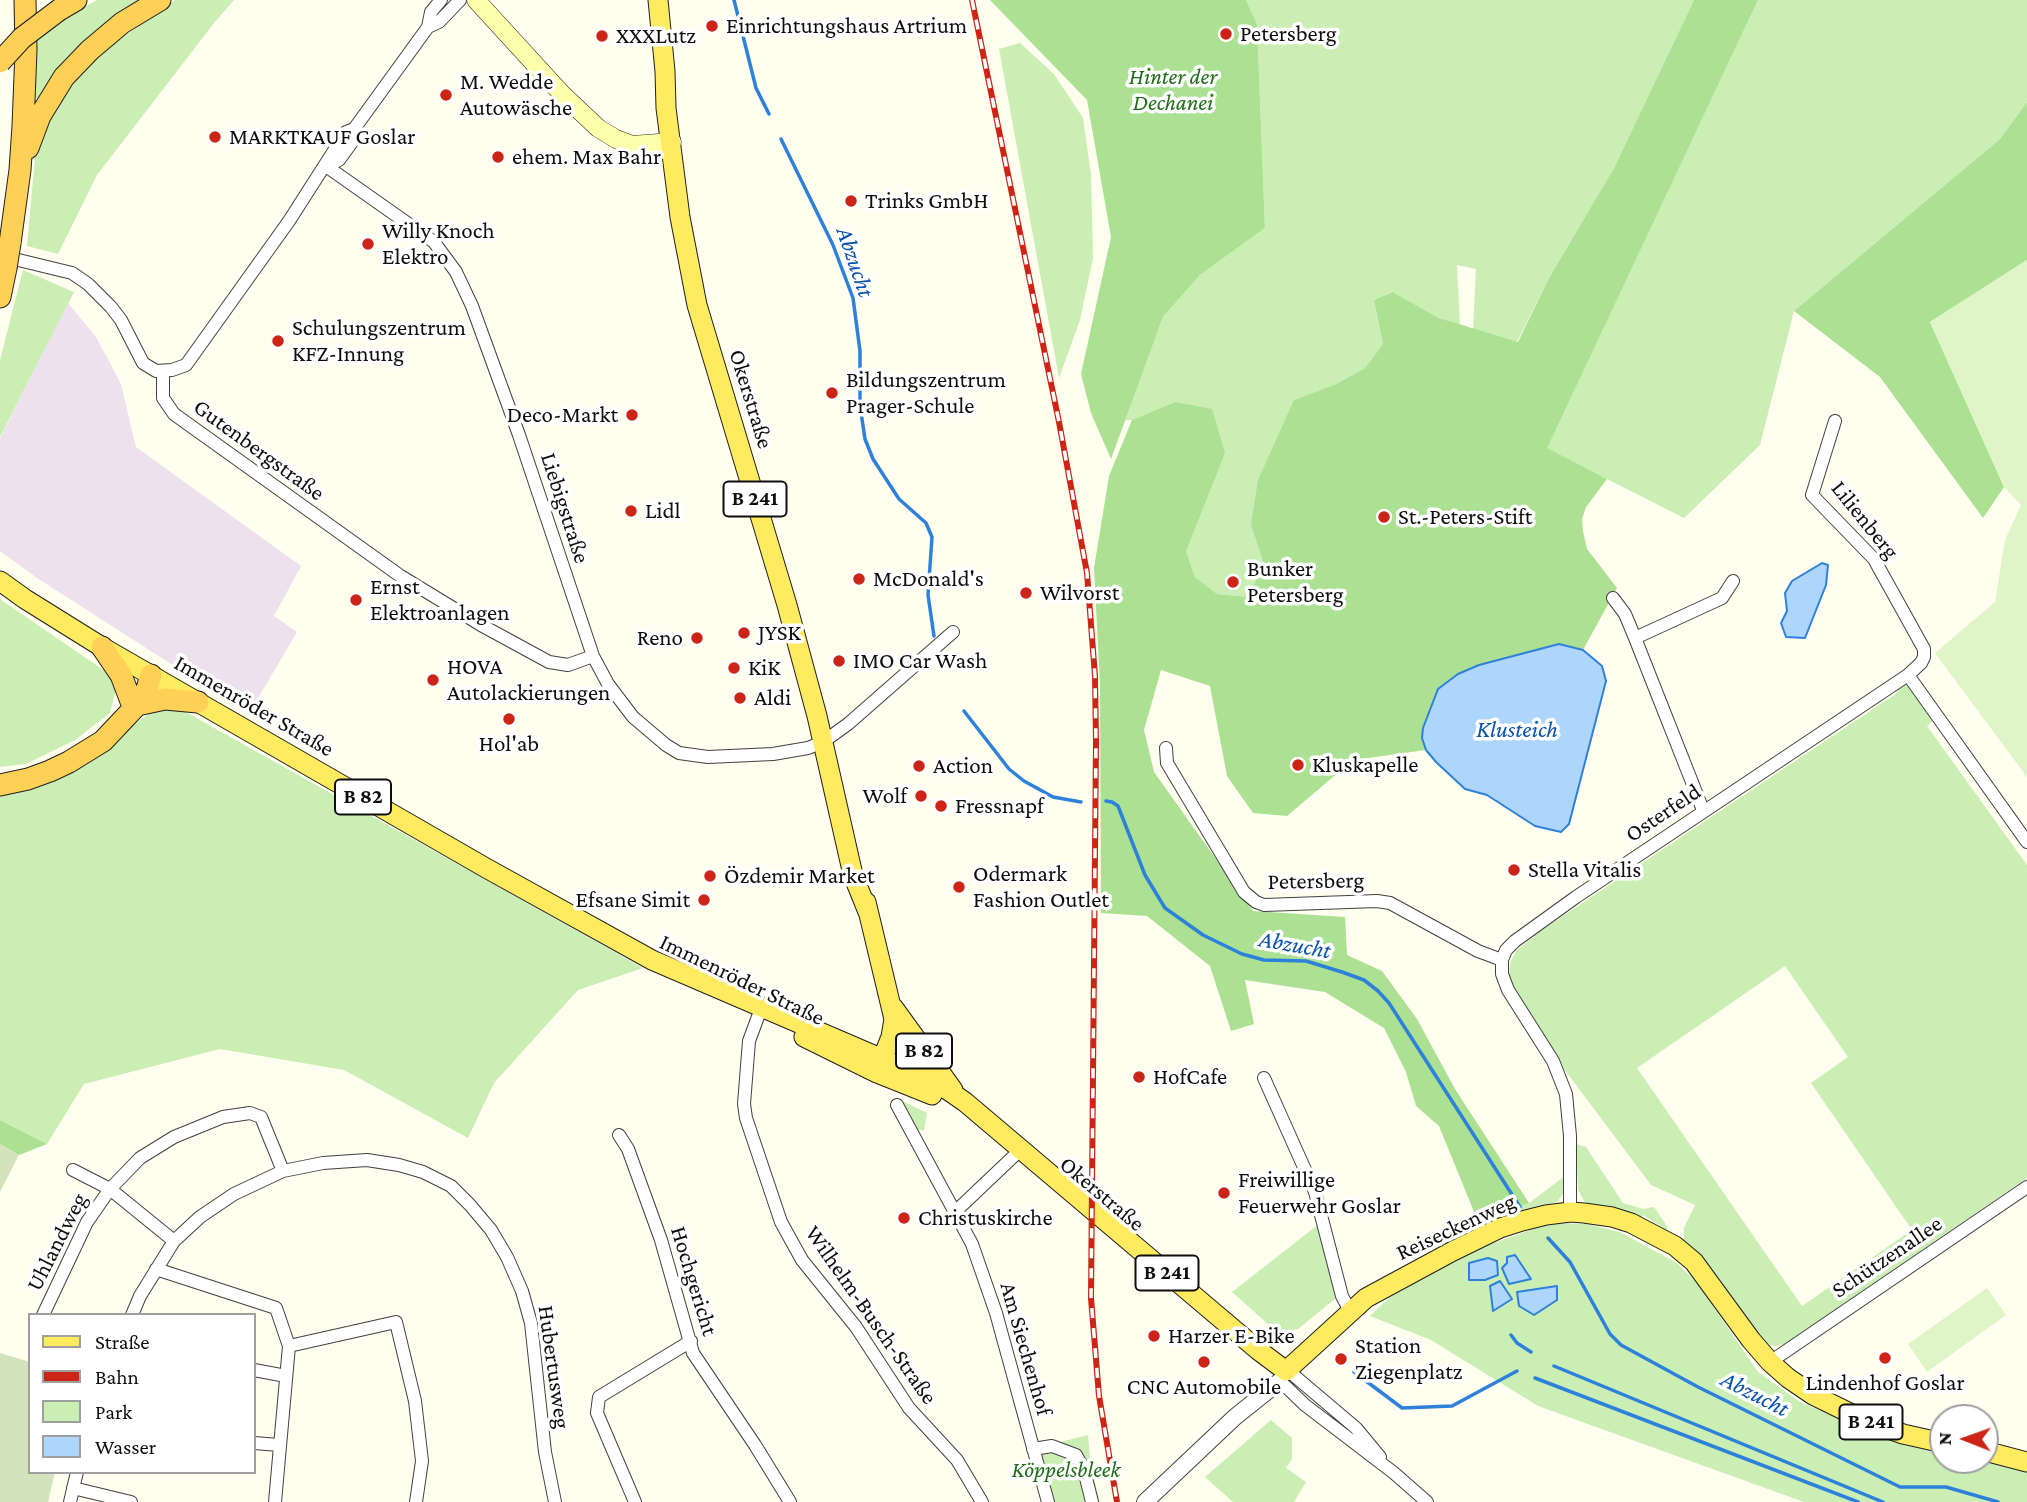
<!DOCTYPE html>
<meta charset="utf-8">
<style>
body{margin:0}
#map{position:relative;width:2027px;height:1502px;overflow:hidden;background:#fffeef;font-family:"Crimson Pro",serif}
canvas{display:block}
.legend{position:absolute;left:28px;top:1313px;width:228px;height:161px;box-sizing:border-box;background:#fff;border:2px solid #9f9f9f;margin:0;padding:9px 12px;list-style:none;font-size:21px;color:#0e0e0e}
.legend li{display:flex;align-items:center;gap:14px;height:35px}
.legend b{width:35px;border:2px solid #9f9f9f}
.north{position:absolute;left:1929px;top:1404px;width:70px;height:70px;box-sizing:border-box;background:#fff;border:2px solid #9f9f9f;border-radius:50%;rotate:271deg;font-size:19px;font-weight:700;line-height:28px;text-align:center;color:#0e0e0e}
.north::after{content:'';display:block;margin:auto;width:24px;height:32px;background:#cc2518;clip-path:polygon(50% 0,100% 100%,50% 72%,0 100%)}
</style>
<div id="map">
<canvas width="2027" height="1502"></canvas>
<ul class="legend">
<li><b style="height:9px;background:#ffeb5f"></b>Straße</li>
<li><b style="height:9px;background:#cc2518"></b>Bahn</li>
<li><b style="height:19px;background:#cbeeb4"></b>Park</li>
<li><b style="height:19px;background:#aed6fc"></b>Wasser</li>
</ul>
<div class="north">N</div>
</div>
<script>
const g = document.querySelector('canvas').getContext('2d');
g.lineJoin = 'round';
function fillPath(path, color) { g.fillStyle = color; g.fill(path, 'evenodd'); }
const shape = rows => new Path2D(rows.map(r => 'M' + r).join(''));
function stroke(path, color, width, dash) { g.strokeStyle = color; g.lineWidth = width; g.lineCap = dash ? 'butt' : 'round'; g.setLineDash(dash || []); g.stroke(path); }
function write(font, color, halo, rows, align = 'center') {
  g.font = font + ' "Crimson Pro",serif'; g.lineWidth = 7; g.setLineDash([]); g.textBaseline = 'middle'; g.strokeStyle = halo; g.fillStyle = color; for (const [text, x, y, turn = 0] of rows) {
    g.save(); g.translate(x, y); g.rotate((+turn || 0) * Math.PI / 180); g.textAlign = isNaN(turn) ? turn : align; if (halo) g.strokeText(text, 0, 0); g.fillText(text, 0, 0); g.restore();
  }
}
const industrial = shape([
 [68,303,96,337,121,384,136,447,301,566,274,616,297,632,251,710,171,664,37,578,0,551,0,438]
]);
const green = shape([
 [97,0,147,0,41,99,32,97,37,40,73,13],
 [175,0,234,0,214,23,97,175,58,254,27,246,35,158,45,123,60,94,86,64],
 [1246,0,1694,0,1614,168,1549,278,1517,342,1473,329,1476,269,1457,265,1460,325,1439,318,1391,292,1374,300,1383,344,1365,368,1336,384,1294,400,1251,525,1264,564,1248,597,1217,594,1195,577,1186,551,1175,402,1132,420,1125,420,1163,317,1200,275,1265,228,1257,24],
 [1758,0,2027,0,2027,102,2000,139,1794,311,1760,445,1684,518,1546,448],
 [1020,43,1054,74,1083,118,1091,174,1093,258,1080,320,1059,378,999,49],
 [23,270,74,292,0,437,0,360],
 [0,599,118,680,110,713,75,740,26,764,0,767],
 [1905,685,1909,687,1934,720,1927,726,2027,865,2027,1178,1783,1345,1774,1346,1768,1344,1757,1333,1684,1240,1684,1228,1695,1205,1651,1185,1561,1065,1514,992,1509,978,1510,963,1516,951,1542,930,1897,693,1899,688],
 [1785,966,1848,1057,1811,1083,1912,1230,1802,1306,1637,1068],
 [159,707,184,711,643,968,578,990,494,1083,468,1138,344,1070,220,1049,84,1084,47,1144,0,1120,0,794,94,758,134,724],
 [896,1098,927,1113,924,1130,916,1130],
 [1576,1144,1586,1147,1623,1203,1643,1209,1654,1207,1667,1226,1667,1230,1643,1215,1640,1220,1588,1204,1584,1201,1578,1189],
 [1565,1176,1563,1194,1557,1202,1525,1212,1518,1208,1529,1203],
 [1562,1223,1587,1224,1620,1232,1677,1263,1698,1284,1758,1372,1800,1402,1883,1437,1943,1451,1943,1460,1984,1460,2027,1471,2027,1502,1804,1502,1538,1406,1431,1340,1370,1316,1390,1297,1450,1259,1544,1225],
 [1319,1224,1336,1298,1298,1329,1278,1333,1232,1292],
 [1271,1420,1292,1438,1292,1459,1286,1468,1306,1482,1294,1502,1233,1502,1205,1477],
 [1088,1435,1091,1467,1100,1502,1048,1502,1033,1449]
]);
const forest = shape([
 [990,0,1246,0,1257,24,1265,228,1200,275,1163,317,1111,459,1091,413,1081,374,1111,237,1087,100],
 [1694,0,1758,0,1547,448,1607,479,1586,507,1582,519,1583,531,1587,549,1617,588,1583,650,1559,644,1479,665,1458,674,1438,690,1423,728,1422,738,1426,750,1353,760,1287,816,1253,813,1227,776,1210,686,1161,670,1144,730,1154,772,1253,911,1345,917,1347,955,1382,971,1417,1019,1455,1089,1529,1203,1479,1224,1439,1126,1416,1106,1406,1072,1384,1028,1325,992,1245,980,1254,1024,1231,1031,1210,966,1147,916,1101,913,1100,684,1094,568,1109,476,1132,420,1175,402,1212,409,1225,453,1186,551,1195,577,1217,594,1248,597,1264,564,1251,525,1258,480,1294,400,1336,384,1365,368,1383,344,1374,300,1392,292,1439,318,1518,342,1549,278,1614,168],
 [2027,102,2027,260,1930,322,2004,487,1983,518,1880,377,1794,311,2000,139],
 [0,1120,47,1144,19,1155,0,1144]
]);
const cemetery = shape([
 [0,1144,19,1155,0,1192],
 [0,1353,30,1362,30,1472,55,1472,48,1502,0,1502]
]);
const pitch = shape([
 [2027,260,2027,777,1935,653,1995,602,2005,540,2021,505,2004,487,1930,322],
 [1987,1288,2006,1315,1927,1372,1908,1344]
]);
const water = shape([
 [1822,563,1828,565,1826,585,1805,638,1786,637,1781,623,1787,611,1785,593,1792,581,1822,563],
 [1559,644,1583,650,1602,666,1606,681,1569,824,1561,832,1535,826,1487,795,1465,789,1436,762,1426,750,1422,738,1423,728,1438,689,1458,674,1479,665,1559,644],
 [1515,1255,1531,1279,1509,1284,1502,1268,1507,1263,1507,1257,1515,1255],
 [1488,1258,1497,1261,1498,1275,1485,1280,1469,1280,1469,1263,1488,1258],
 [1500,1281,1512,1299,1493,1311,1490,1286,1500,1281],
 [1557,1286,1557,1300,1534,1315,1519,1306,1517,1292,1557,1286]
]);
const stream = shape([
 [734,0,756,88,769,114],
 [781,139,833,245,853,298,860,351,860,406,865,439,873,459,899,499,926,523,932,537,928,595,934,636],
 [964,711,1009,769,1024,781,1053,797,1081,802],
 [1106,801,1112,802,1118,806,1145,875,1165,908,1203,935,1242,954,1264,960,1306,961,1342,972,1364,980,1378,991,1389,1003,1520,1207],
 [1548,1238,1570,1262,1610,1334,1621,1345,1698,1387,1900,1487,1946,1487,1998,1502],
 [1511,1335,1517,1343,1531,1352],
 [1554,1366,1883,1502],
 [1354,1372,1402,1408,1452,1406,1517,1371],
 [1535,1378,1858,1502]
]);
const minor = shape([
 [428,27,431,12,441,0],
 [326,166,434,242,456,272,472,306,519,435,593,656,608,684,633,717,666,745,679,753,708,757,773,754,808,748,823,742,848,724,953,632],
 [326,166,339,160,355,138,354,129],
 [2,256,72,273,88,284,111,307,121,320,143,363,156,371,172,370,186,365,289,221,346,132,354,129,428,27,439,22,460,0],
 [163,371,163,398,174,414,399,575,481,625,549,662,568,665,593,656],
 [1613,598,1625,614,1635,638,1703,810],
 [1635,638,1722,598,1733,581],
 [1908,675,2027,842],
 [1166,748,1167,763,1176,778,1244,892,1256,902,1264,905,1377,901,1390,903,1478,951,1502,960],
 [759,1014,749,1041,744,1104,746,1118,781,1222,802,1260,856,1327,909,1408,957,1460,982,1502],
 [1264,1078,1315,1192,1342,1296,1351,1313],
 [897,1105,972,1244,996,1313,1048,1502],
 [619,1135,628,1149,661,1240,693,1353,755,1445,790,1502],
 [73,1170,110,1189,174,1241],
 [956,1211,1016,1154],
 [1570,1212,1570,1136,1566,1094,1553,1061,1508,990,1502,974,1502,960,1506,950,1515,941,1576,897,1908,675,1921,663,1924,657,1924,649,1874,559,1812,495,1835,421],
 [156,1269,276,1308,289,1346],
 [43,1315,87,1222,110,1189,140,1158,174,1137,223,1117,250,1113,261,1117,283,1171],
 [132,1315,140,1296,174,1241,200,1217,234,1194,283,1171,323,1163,367,1160,399,1165,423,1172,451,1186,470,1205,491,1230,507,1257,522,1291,531,1323,545,1452,555,1502],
 [1770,1362,2027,1187],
 [254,1370,286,1376],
 [1291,1373,1356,1428,1380,1457],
 [1280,1381,1305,1405,1394,1473,1427,1502],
 [254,1443,279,1445],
 [1033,1449,1052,1446,1076,1455,1084,1470,1092,1502],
 [73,1488,131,1502],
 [70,1502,77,1472],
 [275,1502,289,1346,396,1322,415,1401,422,1461,416,1502],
 [635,1502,597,1413,599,1397,691,1341]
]);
const tertiary = shape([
 [1145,1502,1235,1417,1280,1381]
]);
const secondary = shape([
 [476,0,562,94,598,128,616,139,632,145,672,142]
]);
const primary = shape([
 [658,0,665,71,666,108,680,217,697,305,787,605,817,716,853,875,868,912],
 [0,581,25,599,102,647,486,868,652,960,936,1082,965,1102,1258,1350,1286,1371,1366,1298,1453,1251,1500,1228,1522,1221,1546,1215,1570,1212,1584,1213,1612,1217,1631,1223,1675,1246,1694,1262,1751,1340,1770,1362,1788,1378,1813,1395,1864,1420,1903,1434,1943,1443],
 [866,902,894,1019,891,1037,878,1069],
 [893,1007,953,1090],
 [804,1037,877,1073,932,1095],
 [1985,1451,2027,1462]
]);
const trunk = shape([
 [59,10,76,0],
 [28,148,40,116,64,77,90,50,122,23,160,0],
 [10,243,20,170,23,126,26,50,25,0],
 [0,297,6,268],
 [102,647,121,675,132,704],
 [137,705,165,699,198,702],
 [0,785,28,779,50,771,69,762,103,741,137,705,147,689,151,675]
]);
const rail = shape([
 [972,0,1059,422,1087,573,1095,676,1096,742,1091,1298,1099,1396,1117,1502]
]);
const trunkBridge = shape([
 [0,62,22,38,59,10],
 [6,268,10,243]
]);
const markers = [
 [712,26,7,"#cc2518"],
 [1226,34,7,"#cc2518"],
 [602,36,7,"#cc2518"],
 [446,95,7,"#cc2518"],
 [215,137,7,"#cc2518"],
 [498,157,7,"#cc2518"],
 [851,201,7,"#cc2518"],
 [368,244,7,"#cc2518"],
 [278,341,7,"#cc2518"],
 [832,393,7,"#cc2518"],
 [632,415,7,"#cc2518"],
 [631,511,7,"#cc2518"],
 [1384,517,7,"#cc2518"],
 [859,579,7,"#cc2518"],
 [1233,582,7,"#cc2518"],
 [1026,593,7,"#cc2518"],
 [356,600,7,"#cc2518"],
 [744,633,7,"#cc2518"],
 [697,638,7,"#cc2518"],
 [839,661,7,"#cc2518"],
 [734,668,7,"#cc2518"],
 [433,680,7,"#cc2518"],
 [740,698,7,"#cc2518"],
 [509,719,7,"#cc2518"],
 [1298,765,7,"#cc2518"],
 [919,766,7,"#cc2518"],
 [921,796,7,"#cc2518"],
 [941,806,7,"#cc2518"],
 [1514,870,7,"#cc2518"],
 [710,876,7,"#cc2518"],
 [959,887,7,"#cc2518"],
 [704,900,7,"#cc2518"],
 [1139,1077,7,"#cc2518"],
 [1224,1193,7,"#cc2518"],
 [904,1218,7,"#cc2518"],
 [1154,1336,7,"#cc2518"],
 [1885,1358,7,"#cc2518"],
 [1341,1359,7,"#cc2518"],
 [1204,1362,7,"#cc2518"]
];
const shields = [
 [755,499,63],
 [363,797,56],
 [924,1051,56],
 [1167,1273,63],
 [1871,1422,63]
];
const shieldNames = [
 ["B 241",755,499],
 ["B 82",363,797],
 ["B 82",924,1051],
 ["B 241",1167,1273],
 ["B 241",1871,1422]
];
const poiNames = [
 ["Einrichtungshaus Artrium",726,26],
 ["Petersberg",1240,34],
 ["XXXLutz",616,36],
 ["M. Wedde",460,82],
 ["Autowäsche",460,108],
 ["MARKTKAUF Goslar",229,137],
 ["ehem. Max Bahr",512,157],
 ["Trinks GmbH",865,201],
 ["Willy Knoch",382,231],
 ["Elektro",382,257],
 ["Schulungszentrum",292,328],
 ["KFZ-Innung",292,354],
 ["Bildungszentrum",846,380],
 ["Prager-Schule",846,406],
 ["Deco-Markt",618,415,"right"],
 ["Lidl",645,511],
 ["St.-Peters-Stift",1398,517],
 ["Bunker",1247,569],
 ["Petersberg",1247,595],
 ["McDonald's",873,579],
 ["Ernst",370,587],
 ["Elektroanlagen",370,613],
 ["Wilvorst",1040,593],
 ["JYSK",758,633],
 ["Reno",683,638,"right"],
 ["IMO Car Wash",853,661],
 ["HOVA",447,667],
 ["Autolackierungen",447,693],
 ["KiK",748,668],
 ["Aldi",754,698],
 ["Hol'ab",509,744,"center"],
 ["Kluskapelle",1312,765],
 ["Action",933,766],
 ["Wolf",907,796,"right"],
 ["Fressnapf",955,806],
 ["Stella Vitalis",1528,870],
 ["Odermark",973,874],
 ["Fashion Outlet",973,900],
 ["Özdemir Market",724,876],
 ["Efsane Simit",690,900,"right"],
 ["HofCafe",1153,1077],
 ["Freiwillige",1238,1180],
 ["Feuerwehr Goslar",1238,1206],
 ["Christuskirche",918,1218],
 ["Harzer E-Bike",1168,1336],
 ["Station",1355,1346],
 ["Ziegenplatz",1355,1372],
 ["Lindenhof Goslar",1885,1383,"center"],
 ["CNC Automobile",1204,1387,"center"]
];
const parkNames = [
 ["Hinter der",1173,77],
 ["Dechanei",1173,103],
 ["Köppelsbleek",1066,1470]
];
const streetNames = [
 ["Okerstraße",751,399,73],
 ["Gutenbergstraße",259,450,36],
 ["Liebigstraße",565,508,72],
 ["Lilienberg",1865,520,51],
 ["Immenröder Straße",254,706,30],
 ["Osterfeld",1663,813,-34],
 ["Petersberg",1316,881,-1],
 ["Immenröder Straße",742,980,26],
 ["Okerstraße",1102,1194,40],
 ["Reiseckenweg",1456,1227,-25],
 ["Uhlandweg",57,1242,-63],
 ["Schützenallee",1887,1257,-34],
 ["Hochgericht",694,1281,73],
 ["Wilhelm-Busch-Straße",871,1315,55],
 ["Am Siechenhof",1026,1349,74],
 ["Hubertusweg",554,1367,82]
];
const waterNames = [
 ["Abzucht",855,262,71],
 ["Klusteich",1517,730],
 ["Abzucht",1295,945,10],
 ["Abzucht",1755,1394,27]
];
fillPath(industrial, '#eee1ed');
fillPath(green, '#cbeeb4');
fillPath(forest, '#ace092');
fillPath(cemetery, '#d3e4bd');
fillPath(pitch, '#dff4c7');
fillPath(water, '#aed6fc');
stroke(water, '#2e81da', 2);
stroke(stream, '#2e81da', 3.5);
stroke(minor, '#414141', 14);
stroke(tertiary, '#414141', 18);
stroke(secondary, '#303030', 19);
stroke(primary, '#1f1f1f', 21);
stroke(trunk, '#1f1f1f', 23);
stroke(minor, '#fff', 12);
stroke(tertiary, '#fff', 16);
stroke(secondary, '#feffaa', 18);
stroke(primary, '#ffeb5f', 19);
stroke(trunk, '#ffd056', 21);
stroke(rail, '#cc2518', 6);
stroke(rail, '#fff', 3.5, [10]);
stroke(trunkBridge, '#1f1f1f', 23, []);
stroke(trunkBridge, '#ffd056', 21);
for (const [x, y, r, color] of markers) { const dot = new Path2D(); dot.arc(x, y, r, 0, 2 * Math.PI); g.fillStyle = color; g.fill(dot); stroke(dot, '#fff', 2.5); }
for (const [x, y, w] of shields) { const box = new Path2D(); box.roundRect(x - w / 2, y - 17.5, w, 35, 5); g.fillStyle = '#fff'; g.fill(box); stroke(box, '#0e0e0e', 2); }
write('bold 21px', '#0e0e0e', null, shieldNames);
write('23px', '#0e0e0e', '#fff', poiNames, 'left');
write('italic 23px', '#1f6d17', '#fff', parkNames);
write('23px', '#0e0e0e', '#fff', streetNames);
write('italic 24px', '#0a52ad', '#fff', waterNames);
</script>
